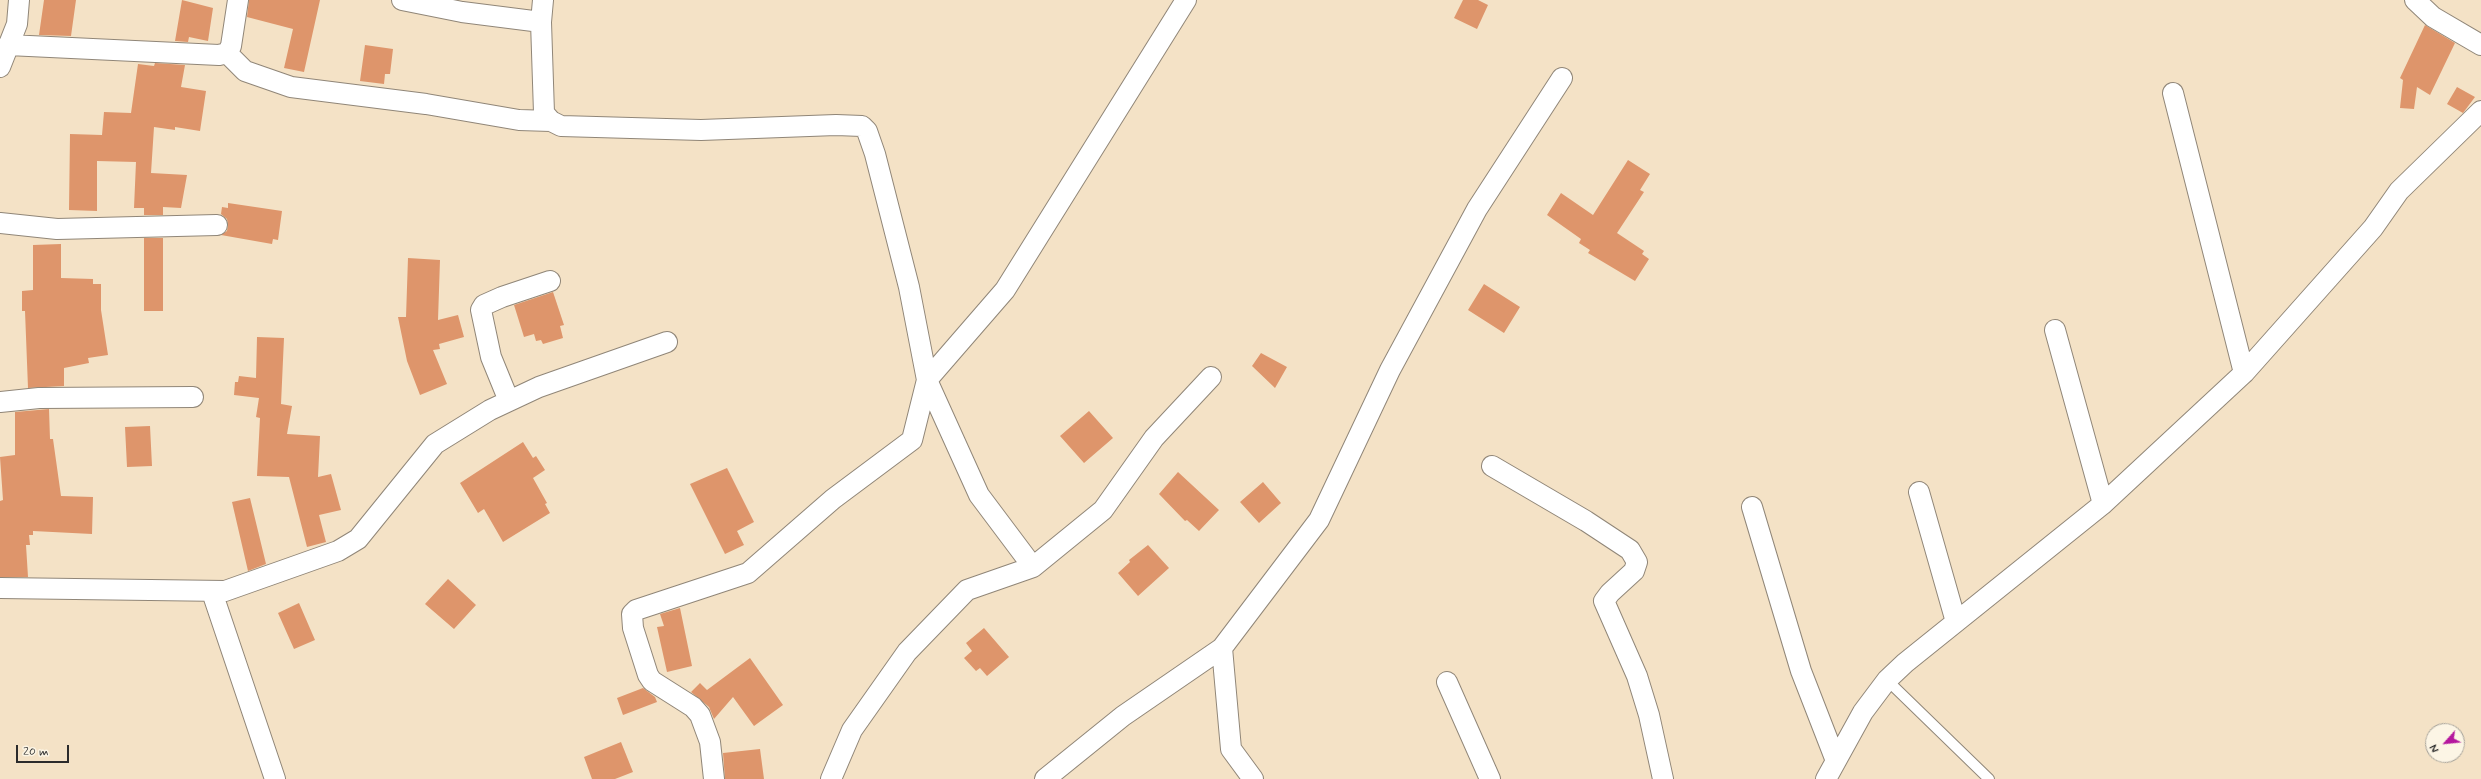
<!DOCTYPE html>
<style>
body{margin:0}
#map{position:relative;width:2481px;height:779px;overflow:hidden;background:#f4e2c6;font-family:Mynerve,sans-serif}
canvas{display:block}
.north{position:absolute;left:2425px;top:723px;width:40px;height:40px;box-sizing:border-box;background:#fcf5e5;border:1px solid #a8a49b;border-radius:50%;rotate:243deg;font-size:11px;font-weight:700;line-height:16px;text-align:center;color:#2b2b2b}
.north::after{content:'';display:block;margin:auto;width:14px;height:18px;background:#b5179e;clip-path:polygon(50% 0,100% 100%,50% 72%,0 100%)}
.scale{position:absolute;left:16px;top:745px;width:53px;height:18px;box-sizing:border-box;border:2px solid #2b2b2b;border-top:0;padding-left:5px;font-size:12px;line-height:14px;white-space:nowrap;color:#2b2b2b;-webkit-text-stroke:3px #fcf5e5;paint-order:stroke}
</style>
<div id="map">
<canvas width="2481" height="779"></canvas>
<div class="north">N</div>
<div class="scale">20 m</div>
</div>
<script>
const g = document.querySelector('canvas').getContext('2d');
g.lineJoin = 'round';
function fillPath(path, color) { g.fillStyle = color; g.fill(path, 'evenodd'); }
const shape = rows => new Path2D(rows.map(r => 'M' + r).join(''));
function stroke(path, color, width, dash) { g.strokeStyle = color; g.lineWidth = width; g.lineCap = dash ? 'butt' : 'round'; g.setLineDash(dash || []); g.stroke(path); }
const building = shape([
 [44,0,76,0,71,36,39,35],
 [182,0,213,8,208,41,189,37,188,42,175,41],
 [249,0,320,0,304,72,284,68,293,29,247,17],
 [1463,0,1478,0,1488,5,1477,29,1454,18],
 [2425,25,2455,43,2430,95,2417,87,2414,109,2400,108,2403,80,2400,78],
 [365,45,393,49,390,74,385,74,384,84,360,81],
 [155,63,185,65,181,87,206,91,200,131,175,127,175,130,154,127,151,173,187,175,181,208,163,207,163,215,144,215,144,208,134,208,136,162,97,161,97,211,69,210,70,134,102,135,104,112,131,113,138,64,154,66],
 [2457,87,2475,97,2463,113,2447,104],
 [1628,160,1650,174,1640,190,1644,192,1617,233,1644,251,1642,254,1649,259,1635,281,1588,253,1590,250,1579,243,1581,239,1547,215,1561,193,1593,215],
 [228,203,282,211,278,240,273,239,272,244,221,235,227,231,228,225,227,219,221,214,222,207,228,208],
 [144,238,163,238,163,311,144,311],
 [61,244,61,278,93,279,93,284,101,284,101,310,108,355,88,358,89,363,64,368,64,386,28,388,25,311,22,311,22,291,33,290,33,245],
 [408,258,440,260,438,320,458,315,464,337,439,344,440,349,433,350,447,384,420,395,407,361,398,317,406,317],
 [1484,284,1520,307,1504,333,1468,310],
 [553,292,564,325,560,326,563,338,543,344,541,340,536,341,534,334,524,337,514,305],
 [257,337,284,338,281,404,292,406,287,434,320,436,318,477,331,474,341,510,319,515,326,542,307,547,289,477,257,476,260,418,256,417,259,398,234,395,235,382,238,382,239,376,256,378],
 [1261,353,1287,367,1275,388,1252,366],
 [49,409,50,439,53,439,61,496,93,497,92,534,33,531,33,535,29,535,30,545,26,545,28,577,0,577,0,501,3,500,0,457,15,455,15,412],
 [1089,411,1113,438,1084,463,1060,436],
 [150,426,152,466,127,467,125,427],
 [523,442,533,458,536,456,545,470,533,478,547,503,545,504,550,513,503,542,484,509,478,513,460,483],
 [727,468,754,522,737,531,744,545,725,554,690,484],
 [1178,472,1219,510,1199,531,1187,520,1185,521,1159,494],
 [1263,482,1281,503,1259,523,1240,502],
 [250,498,266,564,248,571,232,502],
 [1148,545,1169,568,1138,596,1118,573,1130,562,1129,560],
 [448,579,476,605,454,629,425,604],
 [299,603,315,640,294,649,278,613],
 [680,608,692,666,667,672,657,627,664,626,660,614],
 [984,628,1009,657,987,676,980,668,976,671,964,658,972,651,966,643],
 [750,658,783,705,754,726,733,697,714,719,709,707,691,692,700,683,707,690],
 [643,688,655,697,657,702,623,715,617,698],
 [621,742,633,772,615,779,592,779,584,757],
 [760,749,764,779,725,779,723,753]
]);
const lane = shape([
 [1887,680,1989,779]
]);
const street = shape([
 [402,0,462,12,541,22],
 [543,0,541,22,544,113,551,121,561,126,701,130,836,125,862,126,867,131,875,154,909,287,927,380,979,495,1033,567],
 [2415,0,2433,17,2481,45],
 [8,45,219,55,227,53,231,46,238,0],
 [227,53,245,71,291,87,426,104,519,120,551,121],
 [0,67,17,24,19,0],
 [2173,93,2244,373],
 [0,223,57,229,217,225],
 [2055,330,2103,504],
 [509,401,491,357,481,310,484,305,502,297,550,281],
 [0,402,39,398,193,397],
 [1492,466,1586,521,1630,550,1637,562,1634,571,1610,593,1604,601,1637,676,1649,715,1663,779],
 [1919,492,1956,622],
 [1752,507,1801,671,1836,761],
 [0,588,225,591,338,551,358,539,435,444,490,410,539,387,667,342],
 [212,592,275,779],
 [1222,648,1231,749,1253,779],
 [1447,682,1490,779],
 [714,779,710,742,700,715,693,707,652,681,648,675,633,628,632,614,636,610,748,573,833,499,912,440,927,380,1005,290,1186,0],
 [831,779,852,730,907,652,967,590,1033,567,1103,510,1154,438,1211,377],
 [1045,779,1123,716,1222,648,1319,520,1390,370,1477,209,1562,78],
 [1826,779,1863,712,1887,680,1905,663,2103,504,2244,373,2373,228,2399,191,2481,111]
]);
fillPath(building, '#de956b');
stroke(lane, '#908678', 12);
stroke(street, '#908678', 22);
stroke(lane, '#fff', 10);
stroke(street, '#fff', 20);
</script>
